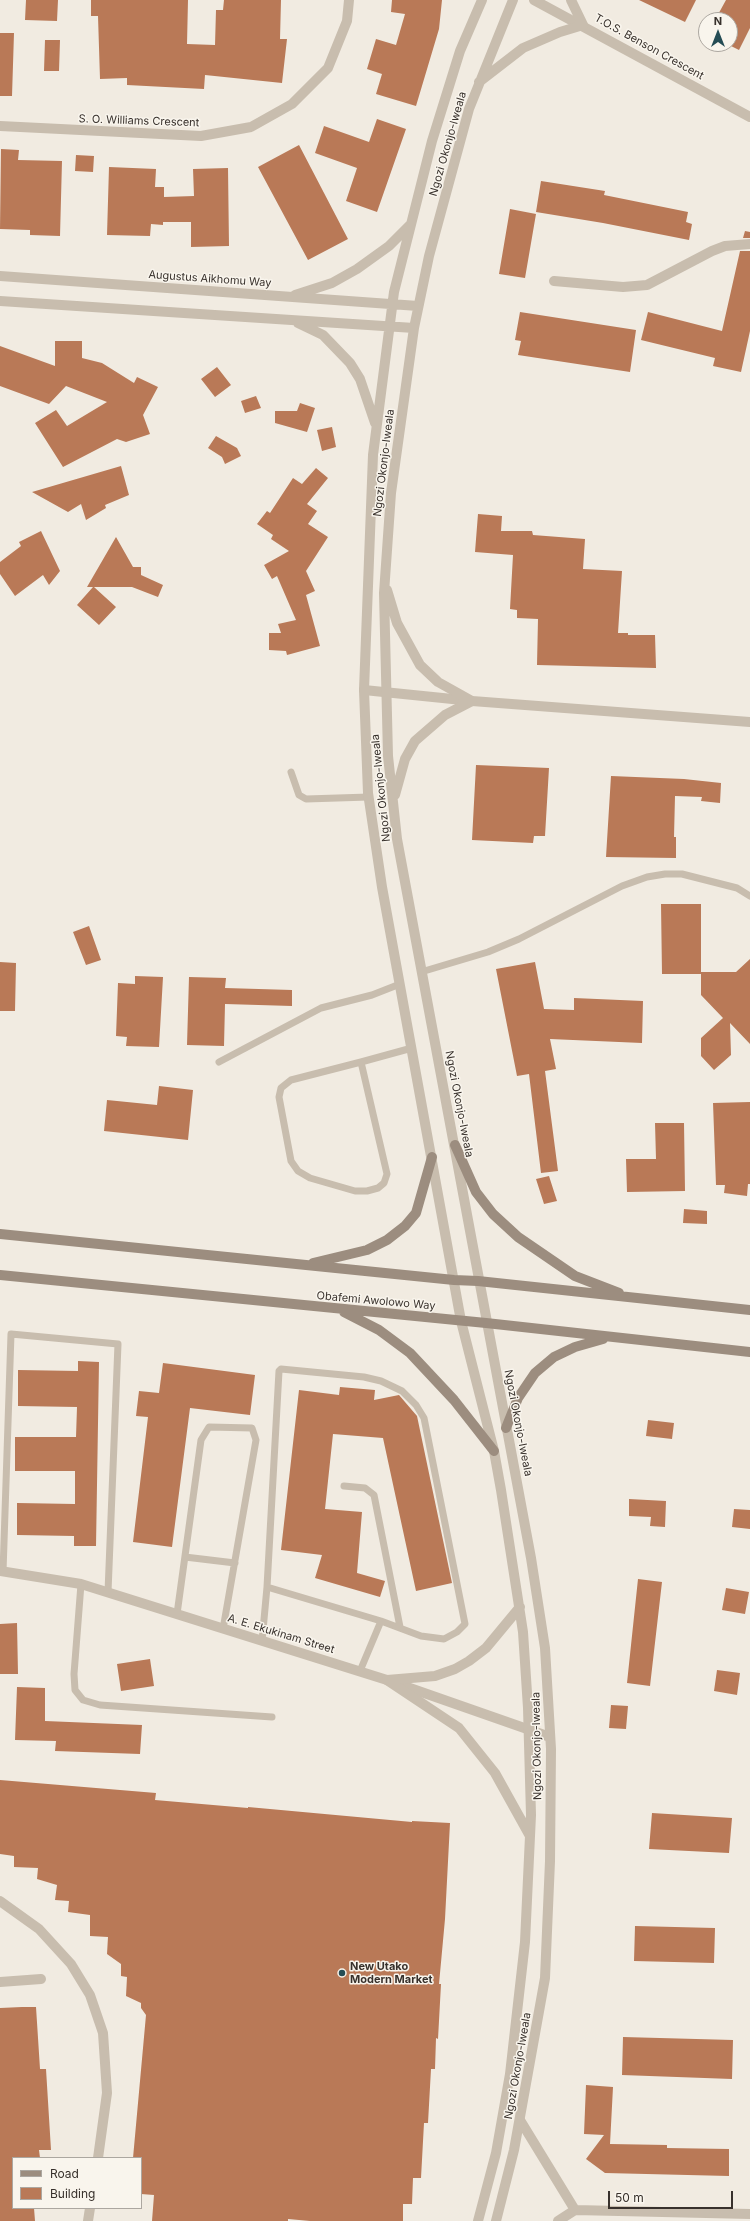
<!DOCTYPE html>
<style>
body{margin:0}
#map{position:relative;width:750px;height:2221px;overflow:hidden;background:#f1ebe1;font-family:Inter,sans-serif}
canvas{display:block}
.legend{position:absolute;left:12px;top:2157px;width:130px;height:52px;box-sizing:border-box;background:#f9f5ed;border:1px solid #aca7a0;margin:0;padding:5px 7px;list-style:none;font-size:12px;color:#38312c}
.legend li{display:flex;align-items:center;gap:8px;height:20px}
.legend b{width:20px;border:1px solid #aca7a0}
.north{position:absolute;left:698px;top:12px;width:40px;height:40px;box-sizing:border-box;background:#f9f5ed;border:1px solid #aca7a0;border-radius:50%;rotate:0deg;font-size:11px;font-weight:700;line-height:16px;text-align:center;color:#38312c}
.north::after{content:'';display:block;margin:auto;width:14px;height:18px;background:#254d55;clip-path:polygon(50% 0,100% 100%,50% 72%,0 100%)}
.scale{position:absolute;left:608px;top:2191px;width:125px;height:18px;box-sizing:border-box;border:2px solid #38312c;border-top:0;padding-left:5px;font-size:12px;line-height:14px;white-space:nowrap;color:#38312c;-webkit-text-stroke:3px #f9f5ed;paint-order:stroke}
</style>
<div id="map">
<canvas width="750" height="2221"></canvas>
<ul class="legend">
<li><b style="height:5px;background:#9c8d7f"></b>Road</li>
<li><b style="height:11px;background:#b97957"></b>Building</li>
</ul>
<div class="north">N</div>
<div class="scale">50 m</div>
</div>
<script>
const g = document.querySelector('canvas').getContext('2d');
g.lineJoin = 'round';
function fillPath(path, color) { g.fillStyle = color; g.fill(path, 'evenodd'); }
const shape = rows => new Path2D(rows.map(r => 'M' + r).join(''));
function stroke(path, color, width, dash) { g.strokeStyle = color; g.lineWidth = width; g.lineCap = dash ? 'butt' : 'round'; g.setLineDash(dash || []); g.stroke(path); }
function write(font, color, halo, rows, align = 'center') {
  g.font = font + ' Inter,sans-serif'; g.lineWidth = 3; g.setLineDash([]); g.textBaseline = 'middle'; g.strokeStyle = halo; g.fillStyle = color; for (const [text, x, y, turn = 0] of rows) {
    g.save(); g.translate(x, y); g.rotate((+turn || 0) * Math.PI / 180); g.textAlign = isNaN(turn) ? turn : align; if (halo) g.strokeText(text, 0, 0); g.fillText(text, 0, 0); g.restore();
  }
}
const building = shape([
 [26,0,58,0,57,21,25,20],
 [91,0,188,0,187,44,215,45,216,10,223,10,224,0,281,0,280,39,287,39,282,83,205,75,204,89,127,85,127,78,100,79,98,16,91,16],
 [392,0,442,0,439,29,416,106,376,94,382,74,367,69,376,39,396,45,405,14,391,12],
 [639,0,696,0,685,22],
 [726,0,750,0,750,28,739,50,727,44,730,44,730,20,715,20],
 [0,33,14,33,12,96,0,96],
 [45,40,60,40,59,71,44,71],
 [377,119,406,129,377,212,346,201,357,168,315,153,324,126,369,142],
 [299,145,348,239,308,260,258,167],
 [1,149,19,150,18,160,62,161,60,236,30,235,30,230,0,229],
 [76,155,94,156,93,172,75,171],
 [109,167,156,169,155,187,164,187,164,197,194,196,193,169,228,168,229,246,191,247,191,222,163,222,163,225,151,224,150,236,107,235],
 [541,181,605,191,604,195,688,212,686,222,692,224,689,240,603,223,536,212],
 [510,209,536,214,525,278,499,274],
 [745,231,750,232,750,238,743,238],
 [740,251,750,251,750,331,741,372,713,366,715,358,641,340,648,312,722,331],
 [520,312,636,330,630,372,518,355,521,341,515,340],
 [55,341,82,341,82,358,102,363,134,383,137,377,158,387,143,415,150,434,126,442,117,439,63,467,35,423,56,410,67,426,107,402,66,386,49,404,0,386,0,346,55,366],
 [217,367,231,385,215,397,201,379],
 [256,396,261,408,245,413,241,401],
 [300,403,315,408,307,432,275,423,275,411,297,411],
 [332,427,336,447,322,451,317,430],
 [216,436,237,448,241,456,225,464,222,457,208,448],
 [121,466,129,495,105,505,106,508,86,520,81,504,68,512,32,492],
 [316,468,328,478,307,504,317,511,308,524,328,537,306,571,315,591,306,595,320,646,287,655,286,651,269,650,269,633,281,633,278,624,296,620,277,576,272,579,264,565,289,551,271,539,273,535,257,524,267,511,270,513,293,478,302,484],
 [478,514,502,516,501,531,532,531,533,535,585,539,583,569,622,571,618,633,628,633,628,635,655,635,656,668,537,665,538,619,517,618,517,610,510,609,513,555,475,552],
 [41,531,60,571,49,585,43,575,15,596,0,574,0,562,21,546,19,542],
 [116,537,133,567,141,567,141,575,163,585,158,597,132,587,94,587,116,607,99,625,77,605,93,587,87,587],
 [476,765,549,768,545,836,534,836,533,843,472,840],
 [611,776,684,779,721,783,720,803,701,801,702,797,675,796,674,837,676,837,676,858,606,857],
 [661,904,701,904,701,972,736,972,750,959,750,1044,730,1023,731,1055,714,1070,701,1056,701,1038,723,1018,701,995,701,974,662,974],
 [89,926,101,960,86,965,73,932],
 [0,962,16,963,15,1011,0,1011],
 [535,962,544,1009,574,1010,574,998,643,1001,642,1043,550,1039,556,1069,545,1071,558,1171,541,1173,529,1074,517,1076,496,969],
 [135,976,163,977,159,1047,126,1046,127,1037,116,1036,118,983,135,984],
 [189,977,226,978,225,988,292,990,292,1006,225,1004,224,1046,187,1045],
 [159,1086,193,1090,188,1140,104,1131,107,1100,157,1105],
 [750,1102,750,1184,748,1184,747,1196,724,1193,725,1185,716,1185,713,1103],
 [655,1123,684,1123,685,1191,627,1192,626,1159,656,1159],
 [549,1176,557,1201,544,1204,536,1179],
 [684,1209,707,1211,707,1224,683,1223],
 [78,1361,99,1362,96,1546,74,1546,74,1536,17,1535,17,1503,75,1504,75,1471,15,1471,15,1437,76,1437,77,1407,18,1406,18,1370,78,1371],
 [163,1363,255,1375,250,1415,190,1408,172,1547,133,1542,148,1417,136,1416,139,1391,159,1393],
 [340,1387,375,1390,374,1400,399,1395,417,1416,452,1583,416,1591,383,1438,333,1434,325,1509,362,1512,357,1573,385,1581,380,1597,315,1578,322,1555,281,1550,299,1390,339,1395],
 [648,1420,674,1423,672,1439,646,1436],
 [629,1499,666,1501,665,1527,650,1526,651,1517,629,1516],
 [734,1509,750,1510,750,1529,732,1527],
 [638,1579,662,1582,650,1686,627,1683],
 [726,1588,749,1592,745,1614,722,1610],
 [17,1623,18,1674,0,1674,0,1624],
 [150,1659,154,1686,121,1691,117,1664],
 [717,1670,740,1673,737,1695,714,1691],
 [17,1687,45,1688,45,1721,142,1725,140,1754,55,1751,56,1741,15,1740],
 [611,1705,628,1706,626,1729,609,1728],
 [0,1780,156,1793,155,1800,248,1808,248,1807,412,1822,412,1821,450,1823,445,1919,439,1984,441,1984,438,2039,436,2038,435,2069,431,2069,428,2123,424,2123,421,2178,413,2178,412,2204,403,2204,403,2221,310,2221,288,2219,288,2221,152,2221,154,2195,141,2194,141,2158,133,2158,146,2015,141,2008,141,2003,126,1996,127,1977,121,1976,121,1964,107,1954,108,1937,90,1936,90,1915,68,1912,69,1901,55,1900,57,1885,37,1879,38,1868,14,1867,14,1856,0,1854],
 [652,1813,732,1818,729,1853,649,1849],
 [635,1926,715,1928,714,1963,634,1961],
 [22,2007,36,2007,40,2069,46,2069,51,2150,39,2150,40,2158,13,2158,13,2208,34,2208,35,2221,0,2221,0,2008],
 [623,2037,733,2040,732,2079,622,2075],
 [586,2085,613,2087,610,2144,667,2145,667,2148,729,2149,729,2176,605,2173,586,2159,604,2135,584,2134]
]);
const service = shape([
 [291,772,299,795,306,799,369,797],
 [421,972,488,952,519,939,622,886,647,877,665,874,682,874,737,888,750,896],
 [219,1062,321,1008,372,995,400,984],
 [361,1062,387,1174,384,1183,378,1188,367,1191,355,1191,310,1178,298,1171,291,1161,279,1097,281,1088,291,1080,361,1062,412,1048],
 [344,1486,365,1488,374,1495,400,1627],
 [185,1557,235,1563],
 [3,1572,11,1334,118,1344,108,1592],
 [81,1584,74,1674,75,1690,83,1700,100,1705,272,1717],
 [267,1587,279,1371,281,1369,364,1377,381,1381,402,1391,416,1405,424,1418,465,1624,457,1632,444,1639,421,1636,381,1621],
 [177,1614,201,1440,209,1427,252,1428,256,1440,223,1629],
 [262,1641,267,1587,381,1621,360,1671]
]);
const minor = shape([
 [534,0,750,117],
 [0,126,201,136,251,127,292,104,328,68,347,21,349,0],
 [554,281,623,287,647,285,712,251,725,246,750,244],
 [364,690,472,701,750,722],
 [0,1571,81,1584,387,1680,550,1737],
 [0,1901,39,1929,71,1964,90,1995,103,2033,107,2093,98,2158],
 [0,1982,41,1979],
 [520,2120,575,2210],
 [88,2221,90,2208],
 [558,2221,575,2210,750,2214]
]);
const tertiary = shape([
 [479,82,523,48,560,32,583,25,571,0],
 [0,276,418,306],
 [295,295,332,283,357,269,389,246,411,224],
 [0,301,414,328],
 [298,323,323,335,350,363,360,379,375,423],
 [387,590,397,623,420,665,438,682,472,701],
 [395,795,405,759,415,741,445,715,472,701],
 [387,1680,459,1728,495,1773,530,1836],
 [387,1680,435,1676,455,1669,469,1661,486,1648,520,1607],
 [478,2221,496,2153,510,2074,525,1942,531,1815,528,1708,523,1632,501,1490,494,1451,461,1321,382,887,368,793,364,690,373,455,394,292,432,141,460,51,482,0],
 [496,2221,514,2150,545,1978,550,1861,551,1749,545,1648,531,1558,397,839,388,756,384,593,391,493,414,328,429,256,469,109,513,0]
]);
const secondary = shape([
 [455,1145,476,1192,493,1214,518,1237,575,1276,619,1293],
 [0,1234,454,1280,478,1281,750,1310],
 [313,1263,367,1250,387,1240,405,1226,416,1213,432,1157],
 [0,1275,486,1323,750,1352],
 [344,1312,379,1330,410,1353,454,1400,494,1451],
 [506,1428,518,1398,535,1373,554,1357,575,1347,603,1339]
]);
const markers = [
 [342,1973,4,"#254d55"]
];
const streetNames = [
 ["T.O.S. Benson Crescent",649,47,29],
 ["S. O. Williams Crescent",139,121,2],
 ["Ngozi Okonjo-Iweala",448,144,-74],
 ["Augustus Aikhomu Way",210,279,4],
 ["Ngozi Okonjo-Iweala",384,463,-83],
 ["Ngozi Okonjo-Iweala",381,788,-96],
 ["Ngozi Okonjo-Iweala",459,1104,79],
 ["Obafemi Awolowo Way",376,1301,5],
 ["Ngozi Okonjo-Iweala",518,1423,79],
 ["A. E. Ekukinam Street",281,1634,17],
 ["Ngozi Okonjo-Iweala",537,1746,-91],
 ["Ngozi Okonjo-Iweala",518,2066,-80]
];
const poiNames = [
 ["New Utako",350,1967],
 ["Modern Market",350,1980]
];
fillPath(building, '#b97957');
stroke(service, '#c8bdae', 7);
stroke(minor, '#c8bdae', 10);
stroke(tertiary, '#c8bdae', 10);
stroke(secondary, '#9c8d7f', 10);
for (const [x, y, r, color] of markers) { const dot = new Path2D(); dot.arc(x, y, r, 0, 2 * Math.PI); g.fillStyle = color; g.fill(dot); stroke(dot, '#f9f5ed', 1.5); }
write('11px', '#38312c', '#f9f5ed', streetNames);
write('bold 11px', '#38312c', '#f9f5ed', poiNames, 'left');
</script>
